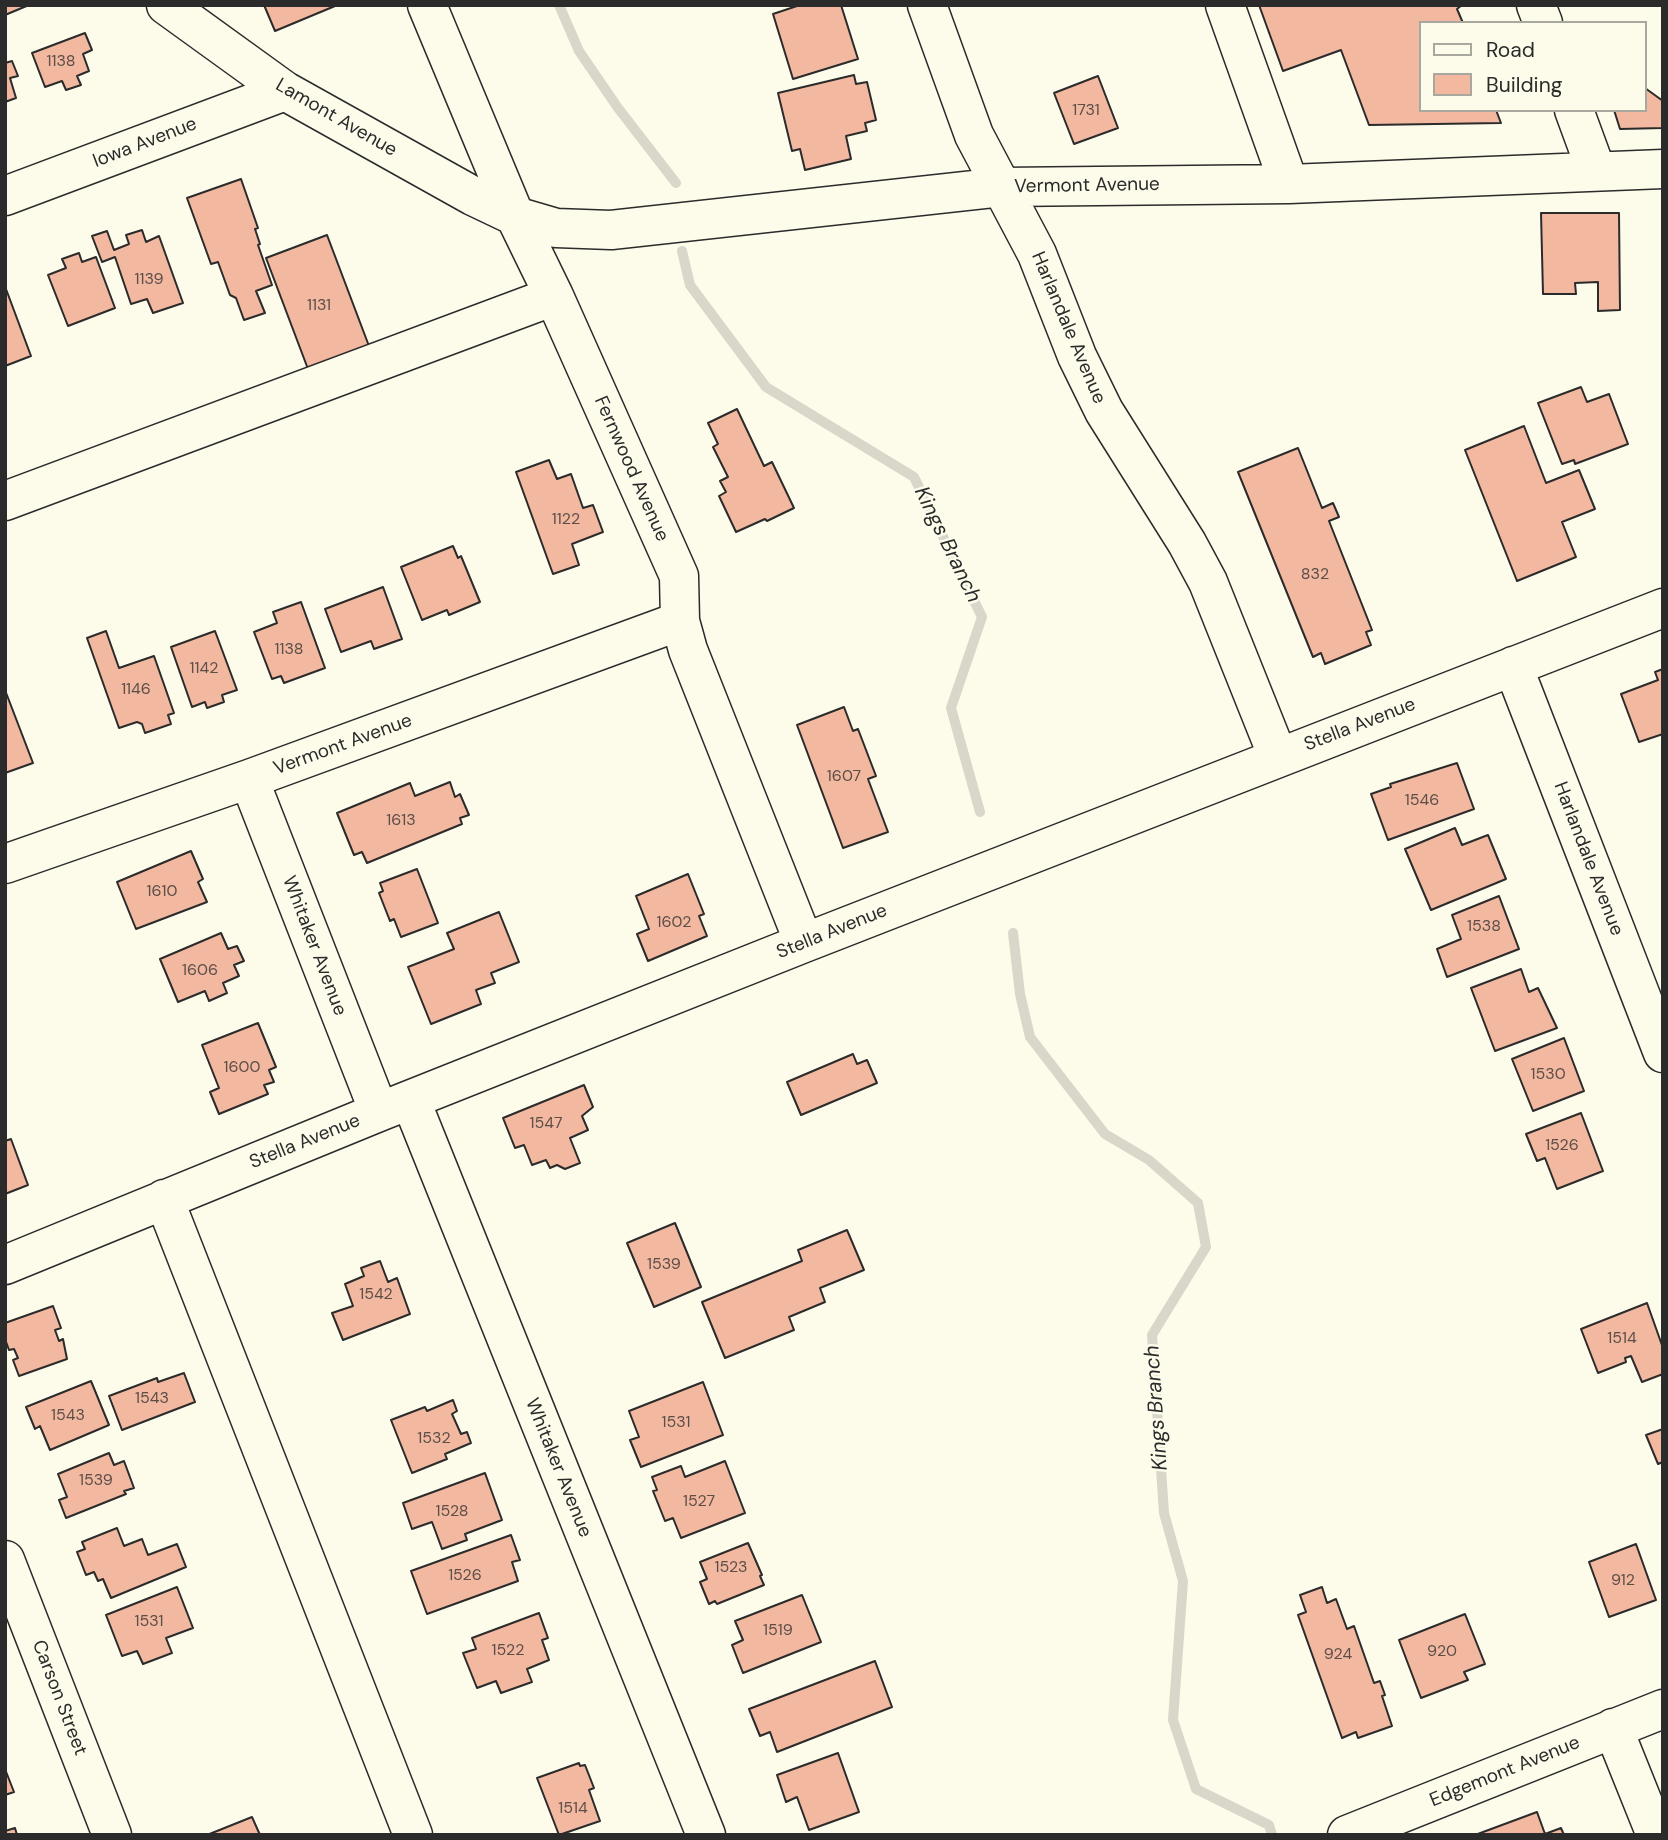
<!DOCTYPE html>
<style>
body{margin:0}
#map{position:relative;width:1668px;height:1840px;overflow:hidden;background:#fdfbea;font-family:"DM Sans",sans-serif}
canvas{display:block}
.frame{position:absolute;inset:0;border:7px solid #2b2b2b;pointer-events:none}
.legend{position:absolute;left:1419px;top:21px;width:228px;height:91px;box-sizing:border-box;background:#fdfbea;border:2px solid #a9a89e;margin:0;padding:9px 12px;list-style:none;font-size:21px;color:#2b2b2b}
.legend li{display:flex;align-items:center;gap:14px;height:35px}
.legend b{width:35px;border:2px solid #a9a89e}
</style>
<div id="map">
<canvas width="1668" height="1840"></canvas>
<div class="frame"></div>
<ul class="legend">
<li><b style="height:9px;background:#fdfbea"></b>Road</li>
<li><b style="height:19px;background:#f2b8a0"></b>Building</li>
</ul>
</div>
<script>
const g = document.querySelector('canvas').getContext('2d');
g.lineJoin = 'round';
const shape = rows => new Path2D(rows.map(r => 'M' + r).join(''));
function stroke(path, color, width, dash) { g.strokeStyle = color; g.lineWidth = width; g.lineCap = dash ? 'butt' : 'round'; g.setLineDash(dash || []); g.stroke(path); }
function fillPath(path, color) { g.fillStyle = color; g.fill(path, 'evenodd'); }
function write(font, color, halo, rows, align = 'center') {
  g.font = font + ' "DM Sans",sans-serif'; g.lineWidth = 5; g.setLineDash([]); g.textBaseline = 'middle'; g.strokeStyle = halo; g.fillStyle = color; for (const [text, x, y, turn = 0] of rows) {
    g.save(); g.translate(x, y); g.rotate((+turn || 0) * Math.PI / 180); g.textAlign = isNaN(turn) ? turn : align; if (halo) g.strokeText(text, 0, 0); g.fillText(text, 0, 0); g.restore();
  }
}
const stream = shape([
 [559,5,579,51,618,108,676,183],
 [682,251,690,285,766,387,914,477,982,617,951,708,980,812],
 [1013,933,1020,994,1030,1037,1105,1134,1149,1160,1198,1203,1206,1247,1152,1335,1164,1513,1183,1581,1173,1720,1196,1789,1269,1825,1272,1835]
]);
const building = shape([
 [5,5,29,5,5,15,5,5],
 [264,5,335,5,335,6,275,31,264,5],
 [800,5,841,5,858,59,793,79,773,14,800,5],
 [1259,5,1462,5,1457,9,1463,23,1421,23,1421,110,1496,110,1501,123,1369,125,1341,50,1283,71,1259,5],
 [85,33,92,50,83,54,89,71,77,76,81,85,66,90,62,81,45,87,32,53,85,33],
 [12,61,18,76,10,78,16,98,5,102,5,63,12,61],
 [854,75,856,84,867,82,876,120,865,123,867,131,846,136,851,159,805,170,800,149,792,151,778,93,854,75],
 [1098,76,1118,128,1074,144,1054,93,1098,76],
 [1645,88,1663,101,1663,128,1620,129,1614,110,1645,110,1645,88],
 [241,179,258,228,255,229,260,244,258,245,272,285,256,291,265,313,244,320,236,298,230,295,218,262,211,264,187,198,241,179],
 [1541,213,1619,213,1620,310,1598,311,1598,282,1575,283,1576,294,1543,294,1541,213],
 [142,230,146,242,159,236,183,303,153,313,147,299,131,304,115,257,102,262,92,236,107,231,114,250,129,244,126,235,142,230],
 [327,235,372,354,311,377,266,258,327,235],
 [79,253,82,262,96,257,115,308,68,326,48,275,66,268,62,259,79,253],
 [6,289,31,356,5,366,5,290,6,289],
 [1581,387,1587,402,1609,394,1628,444,1575,464,1574,460,1562,464,1538,403,1581,387],
 [737,409,764,466,772,462,794,508,767,521,765,519,736,532,719,496,726,492,720,481,728,477,713,447,718,444,708,423,737,409],
 [1524,426,1546,483,1579,470,1595,509,1562,522,1576,557,1517,581,1465,450,1524,426],
 [1298,448,1322,508,1333,503,1339,517,1329,521,1372,630,1366,632,1371,645,1325,664,1321,653,1313,657,1238,472,1298,448],
 [549,460,557,479,571,474,583,508,593,505,603,532,572,544,579,565,553,574,516,472,549,460],
 [453,546,458,558,461,556,480,602,449,615,447,610,422,620,401,567,453,546],
 [383,587,402,639,374,649,371,641,341,652,325,609,383,587],
 [301,602,325,668,284,683,281,676,272,679,254,632,277,623,273,612,301,602],
 [106,631,119,668,154,656,174,713,168,715,171,724,145,733,142,724,137,722,119,728,87,638,106,631],
 [215,631,237,690,222,695,224,702,207,708,205,702,192,707,171,647,215,631],
 [1663,669,1663,734,1639,742,1621,694,1658,680,1655,672,1663,669],
 [5,690,33,763,5,773,5,690],
 [844,707,853,731,858,729,876,776,868,779,888,832,843,848,797,725,844,707],
 [1457,763,1474,809,1388,840,1371,794,1391,787,1390,784,1457,763],
 [450,782,455,797,460,794,469,815,460,818,462,824,367,863,362,852,354,855,337,813,410,783,415,796,450,782],
 [1455,828,1462,845,1488,835,1506,879,1431,910,1405,849,1455,828],
 [191,851,203,879,198,882,207,902,136,929,117,882,191,851],
 [417,869,438,923,401,937,394,919,390,921,379,893,383,891,380,883,417,869],
 [688,874,704,914,699,916,707,936,648,961,637,934,649,929,636,896,688,874],
 [1499,896,1519,949,1447,977,1437,949,1461,939,1452,915,1499,896],
 [499,912,519,962,491,973,495,983,476,990,481,1004,431,1024,408,967,454,949,447,933,499,912],
 [221,933,228,949,237,946,244,961,234,965,239,976,223,983,227,993,209,1001,205,991,178,1002,160,959,221,933],
 [1521,969,1529,992,1538,988,1557,1028,1495,1051,1471,988,1521,969],
 [258,1023,276,1067,269,1070,274,1082,264,1085,268,1094,219,1114,210,1092,219,1088,202,1045,258,1023],
 [1564,1038,1584,1091,1533,1111,1512,1059,1564,1038],
 [853,1054,857,1064,867,1060,877,1083,801,1115,787,1082,853,1054],
 [584,1085,593,1107,582,1116,588,1130,570,1138,580,1163,565,1169,557,1165,550,1168,546,1160,532,1165,524,1145,515,1148,503,1118,584,1085],
 [1581,1113,1603,1171,1557,1189,1545,1158,1537,1161,1526,1134,1581,1113],
 [11,1139,28,1185,5,1194,5,1141,11,1139],
 [675,1223,701,1287,654,1307,627,1243,675,1223],
 [847,1230,864,1270,820,1288,825,1302,789,1317,794,1330,725,1358,702,1302,802,1261,798,1250,847,1230],
 [380,1261,388,1282,397,1278,410,1314,343,1340,332,1313,353,1306,345,1284,364,1276,361,1268,380,1261],
 [1647,1303,1663,1348,1663,1374,1642,1382,1631,1356,1625,1358,1626,1362,1598,1373,1581,1329,1647,1303],
 [53,1306,61,1328,55,1330,59,1341,63,1339,67,1359,19,1376,13,1360,18,1358,14,1349,9,1350,5,1339,5,1323,53,1306],
 [184,1373,195,1402,122,1430,109,1396,157,1378,158,1382,184,1373],
 [91,1381,109,1425,50,1450,40,1426,35,1429,26,1407,91,1381],
 [703,1382,723,1435,641,1467,630,1440,639,1437,629,1411,703,1382],
 [453,1400,457,1411,452,1414,461,1434,467,1432,471,1443,445,1454,447,1459,412,1473,391,1420,425,1407,427,1411,453,1400],
 [1663,1429,1663,1462,1658,1464,1646,1435,1663,1429],
 [109,1453,114,1465,124,1461,134,1488,124,1491,126,1494,66,1518,59,1500,67,1497,58,1474,109,1453],
 [725,1461,745,1513,681,1538,673,1518,665,1521,653,1491,657,1490,652,1477,681,1466,685,1477,725,1461],
 [485,1473,502,1520,465,1534,467,1540,442,1549,432,1522,412,1529,403,1503,485,1473],
 [117,1528,124,1546,142,1539,148,1555,177,1544,186,1567,111,1598,103,1579,98,1581,94,1572,86,1575,77,1552,85,1549,82,1542,117,1528],
 [511,1535,520,1560,512,1562,518,1581,427,1614,411,1571,511,1535],
 [748,1543,762,1575,760,1576,764,1585,717,1604,715,1601,709,1604,700,1582,707,1579,700,1562,748,1543],
 [1636,1544,1656,1600,1609,1617,1589,1562,1636,1544],
 [177,1587,193,1628,166,1638,172,1653,143,1664,137,1651,122,1656,106,1615,177,1587],
 [1322,1587,1327,1603,1336,1599,1347,1629,1354,1626,1374,1683,1380,1681,1385,1695,1382,1696,1392,1726,1358,1738,1356,1732,1342,1738,1298,1615,1306,1612,1300,1595,1322,1587],
 [802,1595,821,1642,743,1673,732,1645,743,1640,735,1621,802,1595],
 [539,1613,548,1638,542,1640,549,1660,527,1669,532,1682,501,1693,496,1681,477,1688,463,1653,476,1649,472,1638,539,1613],
 [1465,1614,1485,1664,1464,1672,1468,1680,1421,1698,1399,1640,1465,1614],
 [875,1661,892,1707,777,1752,770,1732,760,1736,749,1709,875,1661],
 [838,1753,859,1812,809,1830,797,1797,786,1802,777,1775,838,1753],
 [579,1763,580,1766,585,1765,594,1788,589,1790,600,1821,559,1835,537,1778,579,1763],
 [5,1769,14,1792,5,1795,5,1769],
 [1537,1812,1545,1834,1561,1828,1564,1835,1475,1835,1537,1812],
 [252,1817,260,1835,207,1835,252,1817],
 [15,1828,17,1835,5,1835,5,1831,15,1828]
]);
const minor = shape([
 [166,5,285,91,473,196,515,216,556,228,611,230,1002,187,1289,184,1663,169],
 [427,5,515,216,554,296,679,576,680,621,688,650,804,943],
 [927,5,974,135,1037,254,1077,356,1104,411,1187,543,1208,582,1278,757],
 [1225,5,1289,184],
 [1536,5,1543,23],
 [1574,110,1596,170],
 [5,196,285,91],
 [5,501,554,296],
 [1513,666,1663,1053],
 [249,779,379,1112],
 [5,864,249,779,680,621],
 [411,1101,706,1835],
 [164,1199,413,1835],
 [5,1265,379,1112,804,943,1663,608],
 [5,1560,112,1835],
 [1613,1728,1656,1835],
 [1347,1835,1663,1709]
]);
const numberNames = [
 ["1138",61,62],
 ["1731",1086,111],
 ["1139",149,280],
 ["1131",319,306],
 ["1122",566,520],
 ["832",1315,575],
 ["1138",289,650],
 ["1142",204,669],
 ["1146",136,690],
 ["1607",844,777],
 ["1546",1422,801],
 ["1613",401,821],
 ["1610",162,892],
 ["1602",674,923],
 ["1538",1484,927],
 ["1606",200,971],
 ["1600",242,1068],
 ["1530",1548,1075],
 ["1547",546,1124],
 ["1526",1562,1146],
 ["1539",664,1265],
 ["1542",376,1295],
 ["1514",1622,1339],
 ["1543",152,1399],
 ["1543",68,1416],
 ["1531",676,1423],
 ["1532",434,1439],
 ["1539",96,1481],
 ["1527",699,1502],
 ["1528",452,1512],
 ["1523",731,1568],
 ["1526",465,1576],
 ["912",1623,1581],
 ["1531",149,1622],
 ["1519",778,1631],
 ["1522",508,1651],
 ["920",1442,1652],
 ["924",1338,1655],
 ["1514",573,1809]
];
const streetNames = [
 ["Lamont Avenue",336,118,30],
 ["Iowa Avenue",145,143,-21],
 ["Vermont Avenue",1087,186,-1],
 ["Harlandale Avenue",1068,328,67],
 ["Fernwood Avenue",631,469,66],
 ["Stella Avenue",1360,725,-21],
 ["Vermont Avenue",343,745,-20],
 ["Harlandale Avenue",1588,859,69],
 ["Stella Avenue",832,932,-22],
 ["Whitaker Avenue",314,946,69],
 ["Stella Avenue",305,1142,-22],
 ["Whitaker Avenue",558,1468,68],
 ["Carson Street",59,1698,69],
 ["Edgemont Avenue",1505,1772,-22]
];
const waterNames = [
 ["Kings Branch",947,545,64],
 ["Kings Branch",1157,1408,-94]
];
stroke(stream, '#d8d7c9', 10);
fillPath(building, '#f2b8a0');
stroke(building, '#2b2b2b', 2);
stroke(minor, '#2b2b2b', 41);
stroke(minor, '#fdfbea', 38);
write('16px', '#5d4e48', null, numberNames);
write('19px', '#2b2b2b', '#fdfbea', streetNames);
write('italic 21px', '#2b2b2b', '#fdfbea', waterNames);
</script>
